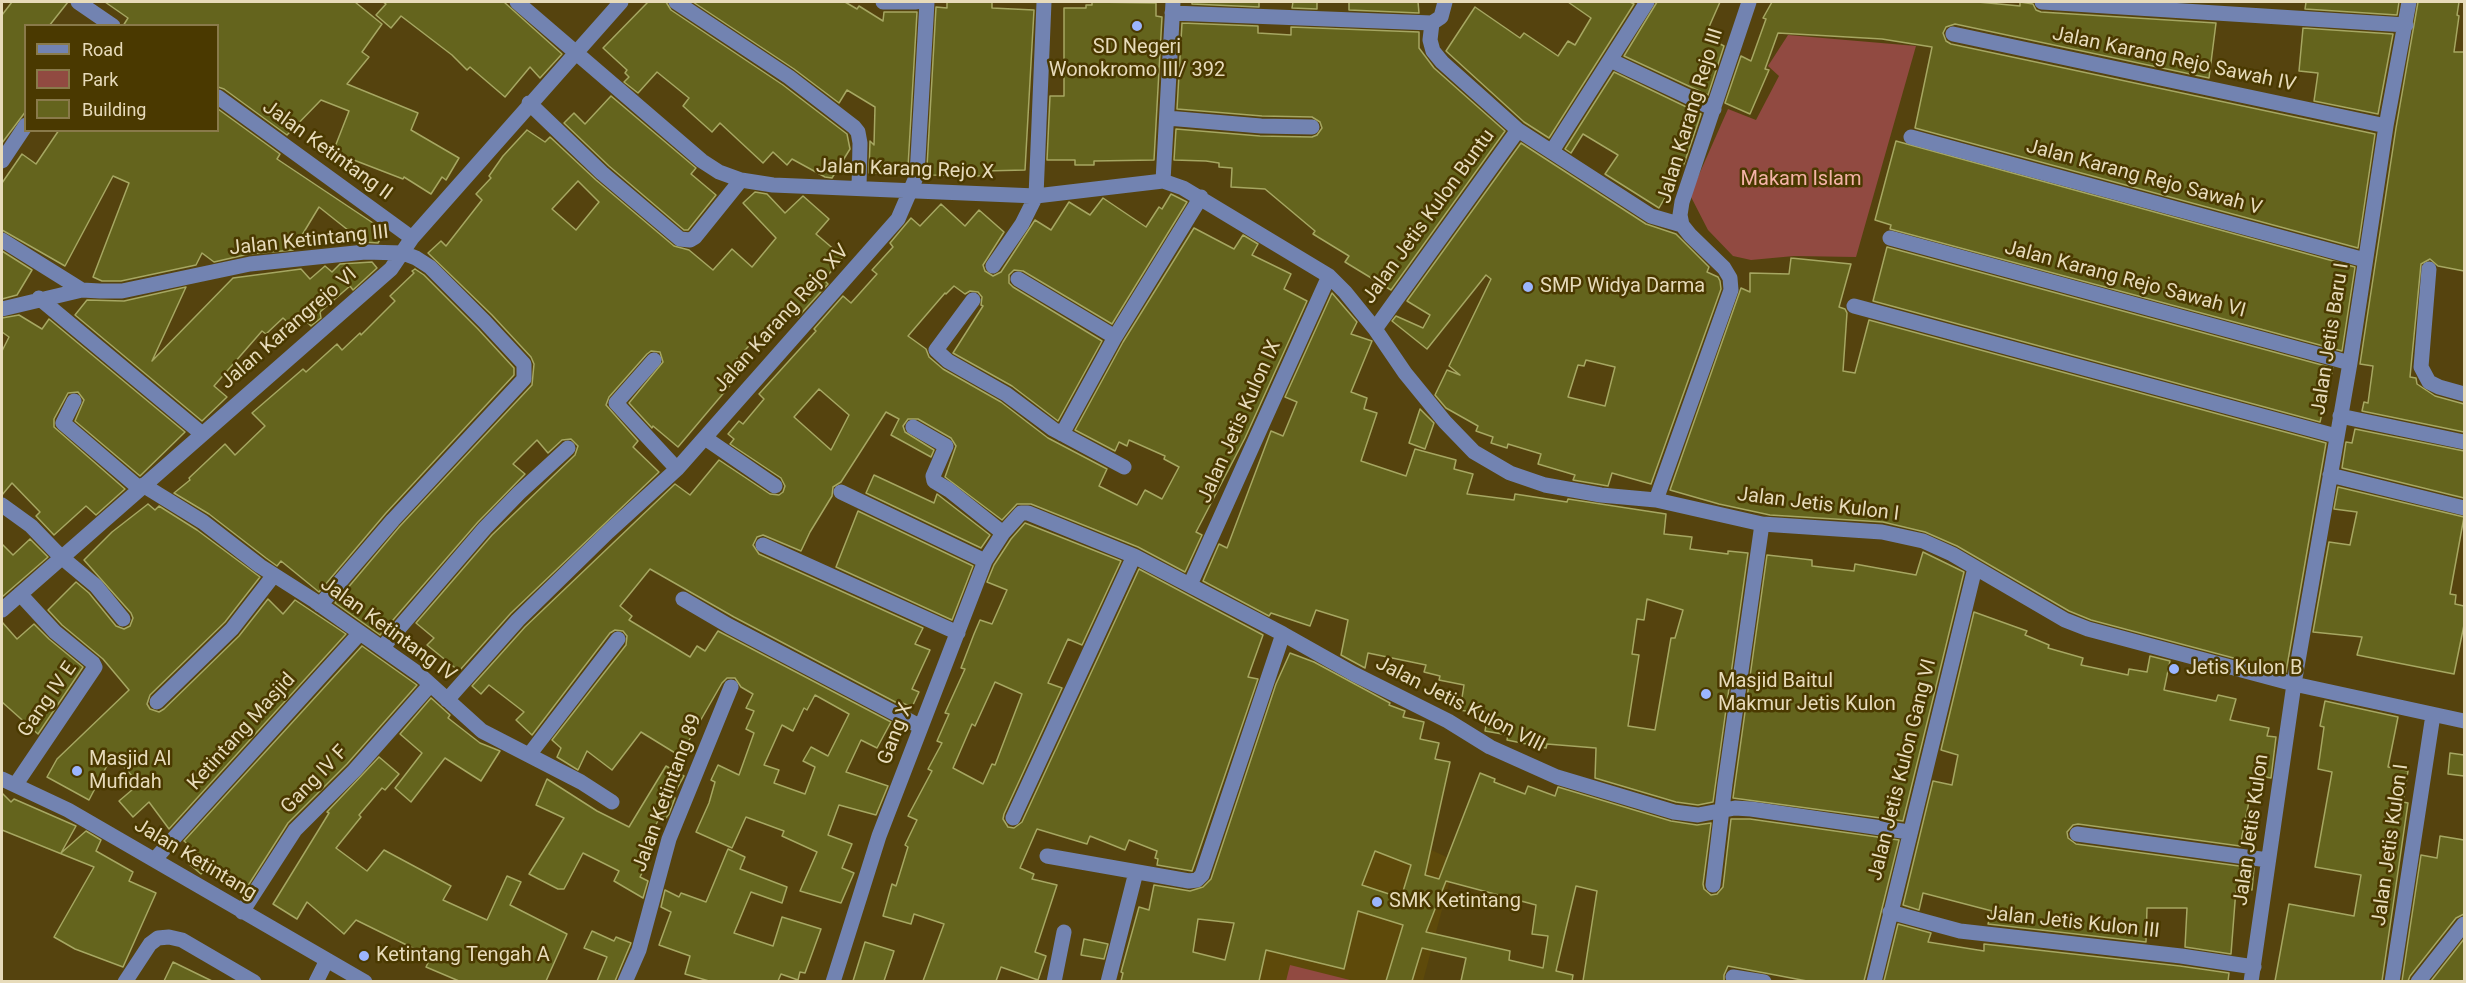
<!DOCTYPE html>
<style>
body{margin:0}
#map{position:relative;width:2466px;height:983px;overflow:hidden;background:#55430e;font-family:Roboto,sans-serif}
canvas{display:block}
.frame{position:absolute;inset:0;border:3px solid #e7dbba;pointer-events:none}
.legend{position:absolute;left:24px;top:24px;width:195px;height:108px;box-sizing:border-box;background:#4a3900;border:2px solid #897a4a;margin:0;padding:8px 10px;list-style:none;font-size:18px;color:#e7dbba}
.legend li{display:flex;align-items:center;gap:12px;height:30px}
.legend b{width:30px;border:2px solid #897a4a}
</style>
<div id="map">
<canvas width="2466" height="983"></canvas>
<div class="frame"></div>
<ul class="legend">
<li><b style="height:8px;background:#7283b1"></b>Road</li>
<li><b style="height:16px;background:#914a41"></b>Park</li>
<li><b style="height:16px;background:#64641d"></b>Building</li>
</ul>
</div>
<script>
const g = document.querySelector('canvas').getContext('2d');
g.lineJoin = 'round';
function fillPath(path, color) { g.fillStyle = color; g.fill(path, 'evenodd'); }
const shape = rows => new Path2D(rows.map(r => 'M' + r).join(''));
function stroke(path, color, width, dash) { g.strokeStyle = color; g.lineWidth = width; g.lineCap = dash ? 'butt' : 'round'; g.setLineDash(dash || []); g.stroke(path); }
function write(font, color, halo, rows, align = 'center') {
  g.font = font + ' Roboto,sans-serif'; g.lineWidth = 5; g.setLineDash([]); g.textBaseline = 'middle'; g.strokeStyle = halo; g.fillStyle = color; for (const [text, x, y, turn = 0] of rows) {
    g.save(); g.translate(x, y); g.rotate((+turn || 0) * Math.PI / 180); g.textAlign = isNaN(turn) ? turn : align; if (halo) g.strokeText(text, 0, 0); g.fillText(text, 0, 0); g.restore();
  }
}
const built = shape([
 [1337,820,1412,841,1455,861,1423,981,1230,982,1249,895]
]);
const green = shape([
 [1788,35,1916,46,1856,257,1794,256,1751,260,1733,256,1708,230,1690,195,1728,109,1756,120,1779,76,1768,66],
 [1290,965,1354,981,1286,981]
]);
const building = shape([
 [12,2,68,2,49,26,26,26,26,111,2,143,2,15,12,2],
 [105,2,355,2,382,24,362,52,369,57,347,84,418,113,411,130,459,158,446,180,442,177,431,194,404,177,403,179,333,152,349,111,321,100,287,135,224,89,218,87,218,26,123,26,128,18,105,2],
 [383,2,504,2,562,54,540,78,530,67,505,97,470,67,467,70,452,55,401,16,391,28,376,15,386,4,383,2],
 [648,2,666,2,671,10,783,85,847,134,850,149,832,178,825,177,792,159,787,165,773,152,763,163,720,123,712,132,683,106,689,98,657,72,638,93,624,82,629,77,625,73,627,70,603,48,648,2],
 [693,2,845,2,857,9,859,6,883,21,884,12,917,12,908,167,885,167,884,173,869,173,870,141,874,145,875,107,847,90,839,103,794,69,693,2],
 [947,2,992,2,992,8,1034,10,1025,170,984,171,984,176,932,175,932,167,927,167,936,7,947,8,947,2],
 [1092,2,1156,3,1156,16,1162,17,1154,160,1094,161,1094,165,1075,165,1075,160,1047,160,1050,96,1064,96,1064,8,1086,8,1086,5,1092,5,1092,2],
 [1192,2,1259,2,1259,7,1192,4,1192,2],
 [1293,2,1317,2,1317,9,1292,8,1293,2],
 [1349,2,1418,2,1419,13,1349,10,1349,2],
 [1568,2,1630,2,1634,4,1549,138,1524,122,1446,51,1475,7,1520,38,1524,33,1558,56,1568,41,1575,45,1591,18,1568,2],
 [1657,2,1720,2,1705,36,1724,46,1708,95,1624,56,1657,2],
 [1772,2,1978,2,2020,6,2020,2,2033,4,2036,10,2041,12,2216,23,2209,78,1955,24,1946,27,1943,33,1946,41,1951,44,2375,134,2358,248,1915,128,1932,47,1882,39,1778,33,1765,69,1769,70,1750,114,1725,103,1741,56,1751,61,1766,19,1763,18,1772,2],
 [2306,2,2399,2,2397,15,2305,9,2306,2],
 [2418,2,2459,2,2457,15,2459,16,2454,52,2464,52,2464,271,2438,266,2430,259,2421,264,2410,377,2416,378,2417,384,2435,396,2464,404,2464,432,2362,411,2364,402,2368,403,2373,366,2360,364,2396,128,2418,2],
 [1182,23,1258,26,1258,33,1291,35,1291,27,1419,32,1419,48,1434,68,1505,131,1391,290,1345,262,1349,256,1313,234,1315,231,1265,189,1231,187,1232,168,1219,167,1219,163,1206,161,1174,160,1176,129,1260,136,1312,137,1317,135,1322,128,1320,122,1312,117,1262,116,1177,109,1182,23],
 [2303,28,2393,34,2378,114,2314,101,2318,73,2299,71,2303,28],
 [1614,72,1701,114,1684,164,1659,208,1605,174,1618,155,1583,134,1571,153,1565,149,1614,72],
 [611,96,696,168,691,174,716,195,688,230,684,230,609,166,564,123,574,113,585,124,611,96],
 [218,109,280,154,277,159,385,231,378,243,363,242,319,207,293,250,249,254,214,262,202,253,196,265,121,281,102,281,93,277,129,183,113,176,65,266,2,230,2,183,22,154,36,164,59,130,218,130,218,109],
 [527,130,545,142,550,137,596,180,674,246,689,250,713,270,732,249,752,267,776,238,743,203,755,192,767,194,785,213,803,196,829,219,816,234,843,257,824,280,828,284,798,317,786,307,762,337,759,335,734,362,743,370,678,447,653,426,652,428,629,403,663,362,660,352,651,351,647,354,609,397,606,405,638,441,633,447,659,472,511,613,459,671,427,645,434,638,416,623,492,535,575,455,578,446,571,439,562,440,548,453,537,440,513,464,525,474,478,522,380,635,335,603,400,526,532,385,534,364,531,357,492,315,428,253,441,241,446,246,482,200,476,194,491,178,489,176,503,156,527,130],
 [578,181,599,202,576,230,552,209,578,181],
 [1896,141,2355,267,2342,351,1890,229,1891,225,1875,220,1896,141],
 [1521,143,1646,224,1676,234,1709,267,1707,272,1718,277,1720,281,1721,289,1651,484,1612,473,1608,486,1573,480,1575,475,1538,464,1541,454,1508,444,1507,448,1491,443,1493,437,1476,431,1478,426,1446,408,1435,395,1447,370,1460,375,1449,366,1491,279,1486,275,1427,349,1392,321,1396,316,1423,328,1430,315,1407,301,1521,143],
 [1586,360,1615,367,1605,406,1568,397,1578,365,1584,366,1586,360],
 [1171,194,1187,202,1112,324,1023,271,1014,270,1009,275,1009,283,1013,287,1102,341,1058,421,1012,386,953,353,983,306,981,305,982,297,978,292,970,291,965,294,954,286,946,294,945,293,908,336,926,349,929,357,943,369,1001,402,1048,438,1107,469,1099,486,1137,505,1145,490,1162,499,1179,467,1164,459,1165,456,1129,440,1127,446,1119,442,1115,451,1075,430,1123,342,1194,228,1234,249,1243,235,1258,244,1252,255,1291,274,1284,289,1307,301,1245,438,1196,532,1202,535,1185,572,1138,547,1031,504,1017,504,1002,520,945,477,956,446,951,438,918,419,908,419,903,426,905,432,934,450,931,457,891,435,899,419,886,412,841,482,833,487,832,496,810,532,801,551,763,535,757,537,753,545,759,554,923,628,915,644,930,650,912,689,919,692,912,707,900,702,899,704,734,617,650,569,620,606,632,616,629,620,690,657,697,646,705,651,718,631,891,722,877,748,861,740,846,772,888,786,876,815,839,805,828,835,852,844,842,868,854,873,841,903,800,891,817,852,782,836,784,831,746,817,732,848,696,832,709,803,715,782,711,780,718,765,739,775,754,733,746,729,754,711,746,708,753,694,741,687,735,678,727,678,722,683,680,756,641,732,612,770,587,751,578,770,557,757,561,748,552,740,626,645,627,636,623,631,615,630,610,633,532,735,516,720,524,712,489,685,481,694,472,686,525,627,675,484,690,495,719,460,770,494,779,495,783,492,785,486,781,478,730,444,734,439,728,434,739,421,743,424,764,399,759,394,816,331,814,329,843,296,851,303,877,274,872,270,893,247,890,243,911,218,920,226,941,204,965,226,979,210,1004,232,983,265,985,271,993,276,1001,272,1035,220,1051,230,1069,202,1090,215,1103,198,1146,227,1159,207,1162,209,1171,194],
 [819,389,849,415,831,450,794,417,819,389],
 [815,695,849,714,828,756,811,747,803,761,815,767,805,794,774,783,779,770,764,765,782,725,793,731,804,708,807,710,815,695],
 [1887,247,2333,368,2320,422,1873,301,1887,247],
 [2,251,32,270,17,295,2,299,2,251],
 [1791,258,1851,264,1839,307,1845,309,1847,313,1843,371,1855,373,1869,320,2326,443,2286,672,2091,620,2069,611,1957,546,1925,532,1883,522,1770,515,1719,504,1670,490,1741,288,1750,292,1750,273,1789,274,1791,258],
 [372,262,377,268,353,290,350,286,320,312,321,318,311,326,302,317,292,326,283,318,266,334,262,331,214,386,227,397,202,421,75,315,87,300,124,301,186,287,152,361,233,278,301,269,310,279,325,266,332,272,340,264,372,262],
 [415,269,424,275,478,329,514,368,514,375,386,513,319,592,281,561,277,566,266,558,209,514,174,493,190,480,189,478,225,444,235,455,265,426,252,413,303,369,306,372,337,344,342,350,360,333,361,335,395,301,390,296,414,273,412,271,415,269],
 [1332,293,1357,322,1351,334,1372,341,1351,392,1367,398,1364,409,1377,413,1361,461,1406,476,1415,449,1456,460,1454,469,1473,474,1467,494,1514,500,1515,494,1567,502,1568,499,1666,514,1664,534,1692,537,1690,549,1728,554,1728,551,1748,553,1713,802,1698,805,1676,802,1595,778,1596,748,1547,744,1546,748,1507,740,1508,735,1485,731,1488,715,1460,710,1464,685,1439,680,1440,676,1424,672,1426,665,1368,653,1365,668,1341,655,1348,620,1316,610,1310,626,1271,613,1269,616,1203,581,1219,544,1227,548,1271,431,1283,436,1297,402,1285,397,1332,293],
 [1647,599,1683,610,1675,638,1671,638,1655,730,1628,726,1639,655,1632,654,1637,619,1644,620,1647,599],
 [19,315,42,329,49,319,185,432,140,476,75,421,84,400,78,392,68,393,54,419,54,427,125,489,96,515,86,506,54,535,36,516,40,512,12,483,2,495,2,351,9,337,2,332,2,318,19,315],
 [1420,409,1434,423,1425,449,1409,443,1420,409],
 [2355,429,2464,451,2464,498,2342,468,2346,442,2352,443,2355,429],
 [874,475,934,503,937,494,990,535,981,548,866,493,874,475],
 [2338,487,2464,517,2450,594,2456,595,2455,604,2464,606,2464,625,2454,674,2357,655,2362,637,2313,632,2329,542,2350,545,2357,512,2334,509,2338,487],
 [148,504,155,510,159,506,197,530,260,577,225,622,150,695,147,704,150,709,159,712,164,709,239,636,268,599,283,614,295,600,346,634,169,829,149,802,133,817,119,801,139,784,113,754,89,800,47,777,57,759,129,690,103,659,62,625,48,610,76,582,89,593,116,626,124,629,130,626,133,618,131,613,84,560,112,532,148,504],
 [858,511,973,566,952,620,836,567,858,511],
 [1025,523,1121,561,1082,645,1068,639,1048,683,1062,688,1004,814,1003,819,1008,827,1014,828,1022,822,1139,569,1263,635,1248,677,1258,679,1192,871,1157,865,1158,859,1155,858,1157,851,1129,840,1125,850,1090,836,1087,844,1037,829,1020,868,1034,874,1032,879,1057,885,1035,952,1046,956,1038,980,1001,967,996,981,923,981,944,924,914,914,911,924,883,916,892,884,896,886,908,847,905,845,917,820,908,816,932,771,928,769,942,743,937,741,949,714,945,713,965,669,961,668,974,634,980,620,992,624,1007,590,987,582,994,565,1011,539,1025,523],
 [995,682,1022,694,995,765,992,764,983,784,953,768,972,724,975,726,995,682],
 [30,539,48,557,2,597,2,544,13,555,30,539],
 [1923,552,1964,572,1903,821,1733,798,1767,555,1812,560,1812,566,1854,571,1855,564,1916,575,1923,552],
 [1974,612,2027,631,2025,635,2049,645,2048,648,2083,658,2081,665,2128,675,2129,669,2147,672,2150,656,2170,661,2164,690,2216,701,2218,695,2236,699,2230,720,2269,728,2267,736,2276,737,2271,778,2260,776,2259,783,2253,782,2240,846,2078,824,2073,825,2067,832,2068,838,2076,844,2254,868,2252,890,2236,889,2231,954,2185,947,2187,908,2147,908,2146,942,1988,924,1992,911,1923,893,1919,910,1903,905,1933,781,1952,785,1958,755,1941,750,1974,612],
 [2,622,17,639,34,624,49,639,83,667,38,734,2,702,2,622],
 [362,646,417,685,347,764,288,823,244,892,234,884,230,889,205,870,201,874,188,863,197,852,184,841,362,646],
 [1290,653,1314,662,1390,703,1389,705,1405,711,1403,717,1424,722,1420,739,1439,743,1435,759,1450,762,1425,875,1439,879,1480,773,1495,779,1494,782,1525,794,1528,786,1555,796,1558,787,1671,821,1697,825,1711,823,1703,884,1704,889,1711,895,1717,894,1723,887,1731,819,1750,819,1899,840,1864,981,1807,981,1728,966,1724,975,1724,981,1583,981,1597,891,1576,886,1556,971,1573,975,1572,981,1461,981,1466,958,1422,948,1412,981,1386,981,1403,925,1358,911,1344,969,1266,950,1259,981,1121,981,1123,973,1121,972,1139,907,1149,910,1154,885,1190,891,1203,887,1211,879,1276,684,1290,653],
 [1375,851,1411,865,1401,898,1362,885,1375,851],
 [1446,881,1536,905,1532,934,1548,936,1543,968,1509,960,1510,951,1426,932,1446,881],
 [1198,919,1234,923,1225,960,1193,952,1198,919],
 [431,698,450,715,448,718,480,743,500,751,481,781,445,758,411,802,395,788,422,753,400,734,431,698],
 [2325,701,2398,717,2388,767,2408,771,2403,802,2408,803,2382,981,2275,981,2289,904,2354,916,2361,875,2315,867,2332,772,2318,769,2324,727,2320,726,2325,701],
 [2450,753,2464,755,2464,776,2448,774,2450,753],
 [379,757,399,774,385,790,382,788,359,815,361,817,336,848,367,871,384,850,451,886,443,900,487,920,507,876,521,882,510,905,567,934,546,981,459,981,426,967,431,957,356,920,344,934,307,902,297,919,273,904,329,813,327,812,379,757],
 [666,766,684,776,673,796,675,798,669,814,666,818,661,815,641,853,650,857,640,877,648,881,643,898,614,881,619,871,583,853,564,889,558,889,529,874,564,818,536,805,547,779,597,811,629,827,666,766],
 [2,793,11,802,14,799,76,826,61,853,86,831,101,840,96,851,133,872,129,881,156,893,123,967,75,949,54,937,94,867,2,830,2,793],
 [2440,836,2464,840,2464,914,2456,918,2410,976,2408,981,2402,981,2421,855,2437,858,2440,836],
 [728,849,745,857,740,869,787,887,782,903,751,892,734,933,773,946,782,917,821,929,805,973,800,972,798,980,781,974,778,981,709,981,685,974,690,956,659,945,671,912,661,907,665,890,679,897,681,893,706,902,728,849],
 [1898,924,1931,933,1928,942,1984,951,1984,944,2180,966,2229,973,2228,981,1884,981,1898,924],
 [592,931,614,941,616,937,631,943,615,981,597,981,607,957,584,948,592,931],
 [1084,939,1108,944,1104,959,1081,955,1084,939],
 [2464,939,2464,981,2431,981,2464,939],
 [865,942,894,951,884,981,853,981,865,942],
 [173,962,212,981,164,981,173,962]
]);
const minor = shape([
 [78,2,113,26],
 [517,2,702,161,719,172,741,180,773,185,1036,196,1163,181,1183,188,1329,276,1345,292,1375,329,1405,373,1445,422,1474,452,1510,473,1545,485,1601,495,1656,500,1762,524,1882,532,1923,541,1952,554,2065,620,2088,629,2294,684,2464,721],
 [676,2,789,77,854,127,858,132,860,143,859,188],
 [883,2,916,2],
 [2042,2,2406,25],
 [1172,13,1432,23,1441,17,1445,2],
 [1432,23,1430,40,1433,51,1442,62,1518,130,1651,216,1682,225],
 [1953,34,2386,126],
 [1610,60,1714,109],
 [218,97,412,238],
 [529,103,602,173,680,239,690,240,695,237,741,180],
 [1167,118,1261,126,1312,127],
 [1911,137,2365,260],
 [1552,151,1647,2],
 [2,161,26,125],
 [1163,181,1173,2],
 [1890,238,2350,363],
 [2,240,82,290,100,291,122,291,250,264,365,252,403,253,416,258,430,267,485,322,524,364,524,379,393,520,320,605],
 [993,266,1022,224,1036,196,1044,2],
 [2429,269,2421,367,2429,382,2439,387,2464,394],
 [1018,279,1115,337,1201,197],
 [39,298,201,433],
 [973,300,936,350,948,361,1006,394,1053,429,1124,467],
 [1854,306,2336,436],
 [2,309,82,290],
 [1375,329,1518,130],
 [654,360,616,403,677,469],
 [74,401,63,423,139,488],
 [2340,416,2464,442],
 [913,427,946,446,933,476,934,481,949,490,1003,533],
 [1062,434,1115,337],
 [705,438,775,486],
 [2330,475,2464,508],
 [143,485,203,522,260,566,315,601,420,675,482,731,581,782,612,802],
 [841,492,985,561],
 [1656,500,1731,290,1730,278,1724,268,1690,235,1682,225,1680,215,1682,202,1749,2],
 [2,505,31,526,60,556,96,586,123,619],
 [763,545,958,633],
 [1190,585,1329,276],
 [683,599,729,626,921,727],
 [2,610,391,269,412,238,621,2],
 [382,648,485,528,519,493,568,448],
 [447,700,518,620,608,532,677,469,898,219,917,175,927,2],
 [157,702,232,629,274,575],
 [529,755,618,639],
 [2,779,68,810,365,982],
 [16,784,95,667,93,663,55,632,20,594],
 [1013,818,1134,556],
 [2077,834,2268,860],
 [1047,856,1189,881,1197,880,1202,875,1283,634],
 [155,859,360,633],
 [1713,885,1725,784,1762,524],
 [242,912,295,830,354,771,430,685],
 [1890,912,1960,931,2181,956,2254,967],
 [1733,977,1764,982],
 [125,982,150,944,158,938,169,937,182,940,254,982],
 [316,982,327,960],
 [625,982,639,950,669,839,731,687],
 [833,982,879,836,985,561,1003,533,1021,513,1028,513,1134,556,1283,634,1354,674,1448,721,1490,747,1557,777,1674,812,1698,815,1735,808,1751,809,1909,832],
 [1054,982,1064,932],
 [1108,982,1136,872],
 [1874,982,1975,568],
 [2251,982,2294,684,2350,363,2386,126,2409,2],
 [2392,982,2433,715],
 [2418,982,2464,924]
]);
const markers = [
 [1137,26,6,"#9bb5fd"],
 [1528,287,6,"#9bb5fd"],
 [2174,669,6,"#9bb5fd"],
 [1706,694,6,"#9bb5fd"],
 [77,771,6,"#9bb5fd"],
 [1377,902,6,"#9bb5fd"],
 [364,956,6,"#9bb5fd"]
];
const poiNames = [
 ["SD Negeri",1137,48,"center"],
 ["Wonokromo III/ 392",1137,71,"center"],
 ["SMP Widya Darma",1540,287],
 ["Jetis Kulon B",2186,669],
 ["Masjid Baitul",1718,682],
 ["Makmur Jetis Kulon",1718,705],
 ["Masjid Al",89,760],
 ["Mufidah",89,783],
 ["SMK Ketintang",1389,902],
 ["Ketintang Tengah A",376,956]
];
const streetNames = [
 ["Jalan Karang Rejo Sawah IV",2174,60,12],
 ["Jalan Karang Rejo III",1691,116,-73],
 ["Jalan Ketintang II",327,151,36],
 ["Jalan Karang Rejo X",905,170,2],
 ["Jalan Karang Rejo Sawah V",2144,178,15],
 ["Jalan Jetis Kulon Buntu",1429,217,-54],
 ["Jalan Ketintang III",309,241,-6],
 ["Jalan Karang Rejo Sawah VI",2125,280,15],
 ["Jalan Karang Rejo XV",782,319,-48],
 ["Jalan Karangrejo VI",289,329,-41],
 ["Jalan Jetis Baru I",2331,339,-81],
 ["Jalan Jetis Kulon IX",1240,422,-66],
 ["Jalan Jetis Kulon I",1818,505,7],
 ["Jalan Ketintang IV",388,630,36],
 ["Gang IV E",48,700,-55],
 ["Jalan Jetis Kulon VIII",1460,705,27],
 ["Ketintang Masjid",242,732,-48],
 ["Gang X",896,734,-69],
 ["Jalan Jetis Kulon Gang VI",1903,770,-76],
 ["Gang IV F",315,780,-46],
 ["Jalan Ketintang 89",668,793,-70],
 ["Jalan Jetis Kulon",2252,830,-82],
 ["Jalan Jetis Kulon I",2391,845,-82],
 ["Jalan Ketintang",195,860,31],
 ["Jalan Jetis Kulon III",2073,923,6]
];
const parkNames = [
 ["Makam Islam",1801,180]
];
fillPath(built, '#5e4a0a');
fillPath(green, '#914a41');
fillPath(building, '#64641d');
stroke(building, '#a6a762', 1.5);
stroke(minor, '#7283b1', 15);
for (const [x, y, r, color] of markers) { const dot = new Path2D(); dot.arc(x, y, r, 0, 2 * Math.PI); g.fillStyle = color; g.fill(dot); stroke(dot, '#4a3900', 2); }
write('20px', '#e7dbba', '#4a3900', poiNames, 'left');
write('20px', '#e7dbba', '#4a3900', streetNames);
write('20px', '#f5b3a8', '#4a3900', parkNames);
</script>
